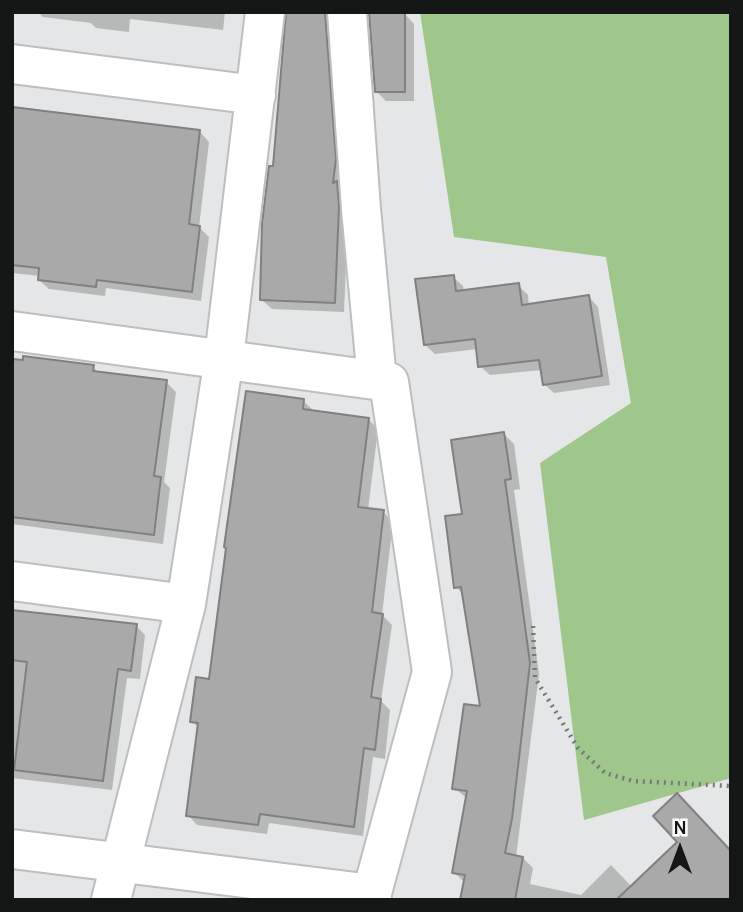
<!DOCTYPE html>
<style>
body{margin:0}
#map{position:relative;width:743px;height:912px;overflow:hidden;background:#e5e6e7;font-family:Karla,sans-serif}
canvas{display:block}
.frame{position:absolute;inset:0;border:14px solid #151616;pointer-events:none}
.north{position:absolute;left:645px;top:814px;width:70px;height:70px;-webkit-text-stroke:5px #fff;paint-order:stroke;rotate:0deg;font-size:19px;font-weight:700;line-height:28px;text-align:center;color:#151616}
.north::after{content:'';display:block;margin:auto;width:24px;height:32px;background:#151616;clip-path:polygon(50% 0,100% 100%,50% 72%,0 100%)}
</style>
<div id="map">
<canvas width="743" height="912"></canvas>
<div class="frame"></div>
<div class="north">N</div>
</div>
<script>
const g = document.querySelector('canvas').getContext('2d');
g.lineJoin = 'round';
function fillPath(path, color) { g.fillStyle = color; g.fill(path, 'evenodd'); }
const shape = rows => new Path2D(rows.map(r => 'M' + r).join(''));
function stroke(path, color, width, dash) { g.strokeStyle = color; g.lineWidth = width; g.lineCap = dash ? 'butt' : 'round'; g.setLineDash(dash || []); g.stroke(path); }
const green = shape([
 [420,12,731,12,731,778,584,820,540,463,631,403,606,257,454,237]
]);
const shadow = shape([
 [38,12,225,12,223,30,130,19,129,32,96,28,91,23,43,17],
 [288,12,333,12,348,217,344,312,272,309,262,300],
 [405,14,414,24,414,101,386,101,376,91],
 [12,106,43,110,46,113,200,132,209,142,199,227,209,237,201,301,106,288,105,296,49,289,39,280,40,276,12,273],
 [453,277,463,286,464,292,518,285,528,295,529,306,589,297,598,307,610,385,554,393,544,384,542,370,490,375,480,366,478,349,435,354,425,345],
 [12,361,93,367,99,373,166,382,176,392,164,482,170,488,163,544,12,524],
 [303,401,313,410,368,419,378,429,368,510,383,512,393,522,382,615,392,625,381,701,390,710,385,759,373,757,363,836,269,823,267,834,197,825,188,815,199,728,192,721,210,681],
 [504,434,514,444,520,489,514,490,539,674,516,857,523,858,533,868,530,884,581,895,611,865,632,887,731,900,462,900,464,882,454,872,468,799,454,788,483,708,465,596,456,587,464,515],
 [12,611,136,626,145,635,140,679,127,678,112,790,12,778]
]);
const building = shape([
 [286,12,325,12,336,159,333,183,337,181,339,206,335,303,260,300,262,223,269,166,273,166,286,12],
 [369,12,405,12,405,92,375,92,369,12],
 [12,107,200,130,189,224,200,226,192,292,97,280,96,287,38,280,39,268,12,265,12,107],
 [454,275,456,291,519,283,522,305,589,295,602,376,543,385,539,360,478,367,475,339,424,345,415,279,454,275],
 [23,356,94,365,93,371,167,380,154,476,161,477,154,535,12,517,12,359,23,360,23,356],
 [246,391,304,399,303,409,369,418,358,507,384,510,372,612,383,614,371,697,381,699,375,750,364,748,354,827,260,814,258,825,186,816,198,723,190,722,196,677,209,679,226,548,224,547,246,391],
 [504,432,511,479,505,480,530,663,512,819,505,853,523,857,515,900,460,900,465,875,452,873,467,791,452,789,464,704,480,706,461,587,454,588,445,516,462,514,451,440,504,432],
 [12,610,137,624,131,671,118,669,103,781,14,770,27,662,12,660,12,610],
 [677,793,731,851,731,900,616,900,677,842,653,816,677,793]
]);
const path = shape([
 [533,626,535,678,578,748,605,773,633,781,731,786]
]);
const minor = shape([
 [347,12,361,209,377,380],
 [12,64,256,95],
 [12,331,389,382,432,672,370,900],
 [12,581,186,604],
 [111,900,186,604,224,358,265,12]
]);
const tertiary = shape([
 [12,849,372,894]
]);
fillPath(green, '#9fc68b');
fillPath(shadow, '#0003');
fillPath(building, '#a9a9aa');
stroke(building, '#808082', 2);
stroke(minor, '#bdbebf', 42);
stroke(tertiary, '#bdbebf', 42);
stroke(path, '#777878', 4.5, [2, 5]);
stroke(minor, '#fff', 38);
stroke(tertiary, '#fff', 38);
</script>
